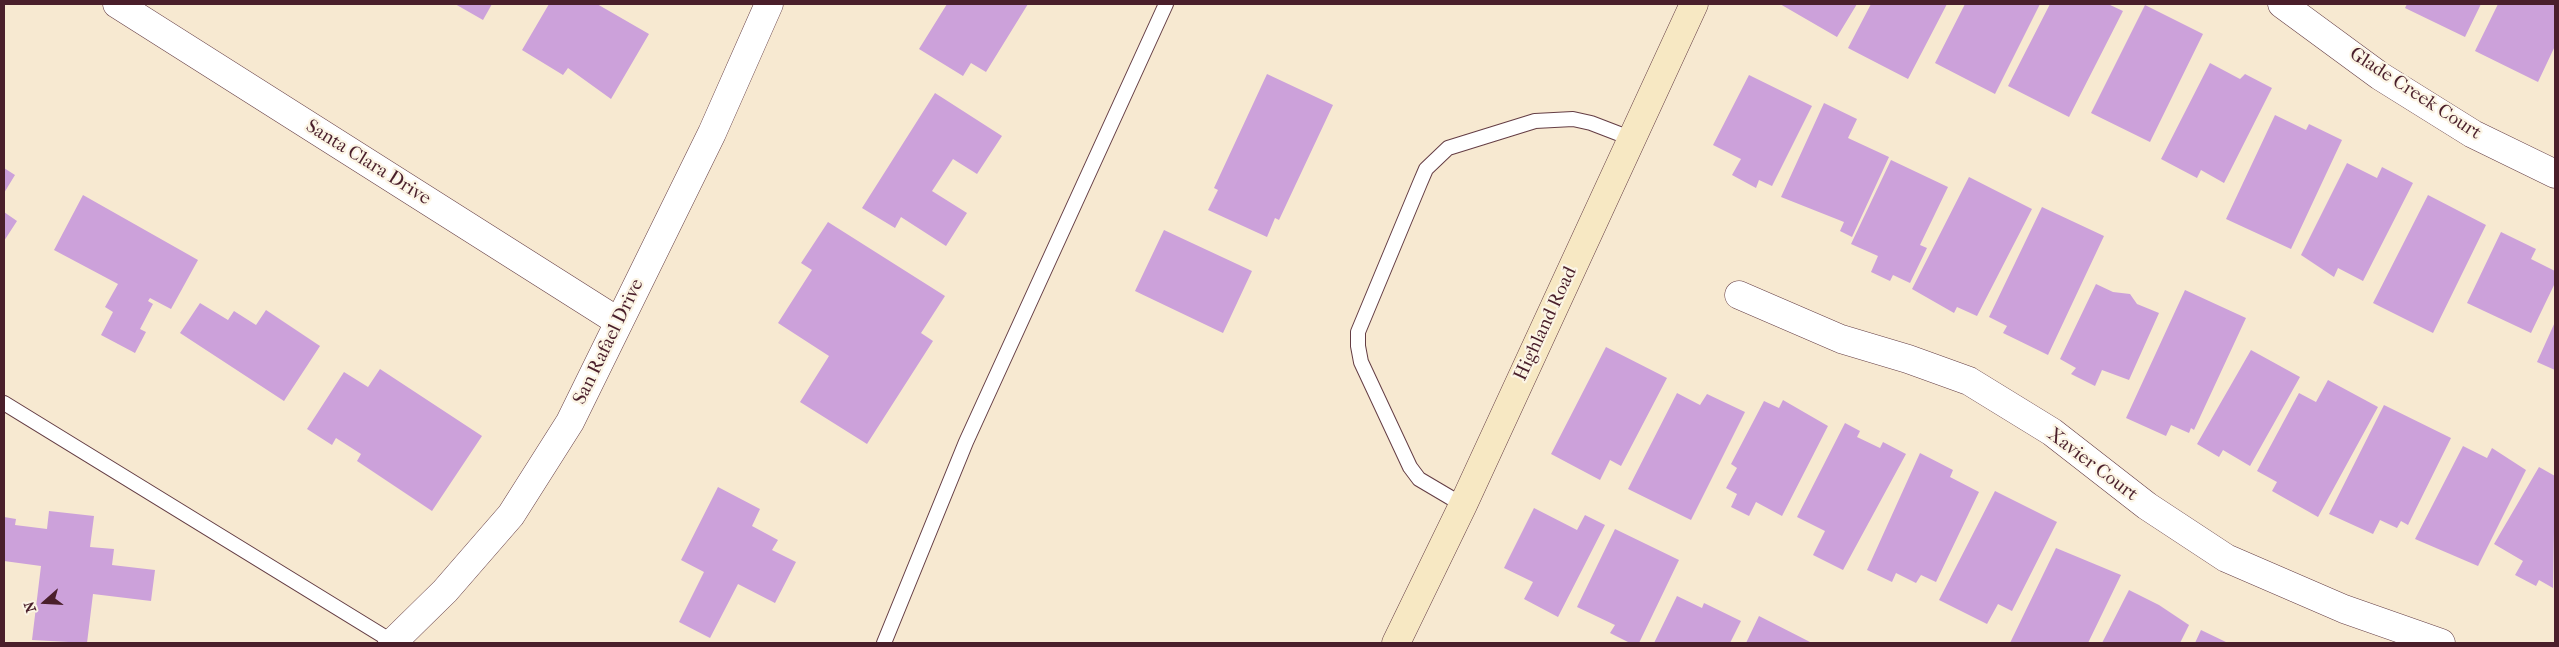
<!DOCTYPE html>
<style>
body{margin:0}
#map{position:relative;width:2559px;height:647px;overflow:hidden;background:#f7e9d1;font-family:"IM FELL French Canon",serif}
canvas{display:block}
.frame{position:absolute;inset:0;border:5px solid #4a1f2b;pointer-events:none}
.north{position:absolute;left:20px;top:577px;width:50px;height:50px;-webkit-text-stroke:4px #fcf5e5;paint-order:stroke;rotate:251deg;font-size:14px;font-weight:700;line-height:20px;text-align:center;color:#4a1f2b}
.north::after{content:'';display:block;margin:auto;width:18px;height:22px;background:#4a1f2b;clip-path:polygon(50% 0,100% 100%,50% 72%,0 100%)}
</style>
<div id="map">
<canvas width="2559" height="647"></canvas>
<div class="frame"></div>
<div class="north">N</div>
</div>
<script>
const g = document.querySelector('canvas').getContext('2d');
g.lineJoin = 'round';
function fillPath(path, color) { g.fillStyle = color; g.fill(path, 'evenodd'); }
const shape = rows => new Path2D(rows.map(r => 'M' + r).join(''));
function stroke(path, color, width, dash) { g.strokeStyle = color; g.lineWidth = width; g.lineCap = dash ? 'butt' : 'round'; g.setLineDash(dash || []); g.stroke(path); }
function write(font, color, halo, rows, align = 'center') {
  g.font = font + ' "IM FELL French Canon",serif'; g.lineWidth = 4.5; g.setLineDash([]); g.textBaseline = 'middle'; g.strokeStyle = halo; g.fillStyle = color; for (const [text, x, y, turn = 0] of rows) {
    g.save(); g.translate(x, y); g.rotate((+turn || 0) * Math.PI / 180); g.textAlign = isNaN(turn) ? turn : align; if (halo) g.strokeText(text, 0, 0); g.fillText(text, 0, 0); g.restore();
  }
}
const building = shape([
 [455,4,492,4,483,20],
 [549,4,597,4,649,34,611,99,568,68,563,75,522,50],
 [947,4,1028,4,986,72,971,63,963,76,919,49],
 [1780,4,1857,4,1837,37],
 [1871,4,1947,4,1908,79,1848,48],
 [1965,4,2040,4,1995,94,1935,63],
 [2050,4,2108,4,2123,11,2069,117,2008,86],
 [2407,4,2481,4,2465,37,2405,8],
 [2498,4,2555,4,2555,46,2538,82,2475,51],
 [2145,5,2203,34,2150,142,2091,113],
 [2210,63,2240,79,2245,74,2272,88,2224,183,2201,170,2197,178,2161,159],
 [1267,74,1333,105,1279,220,1275,218,1267,237,1208,210,1218,190,1214,188],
 [1749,75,1812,106,1772,186,1759,180,1756,188,1732,175,1741,159,1713,145],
 [935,93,1002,136,977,174,953,159,932,191,967,213,946,246,901,217,895,228,862,208],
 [1824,103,1857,119,1848,138,1889,157,1852,237,1840,231,1844,222,1781,197],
 [2275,115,2306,130,2309,124,2342,140,2291,249,2226,219],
 [1891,160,1948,187,1920,245,1927,248,1910,283,1893,275,1890,281,1871,272,1878,256,1851,244],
 [2347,163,2377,178,2382,167,2413,183,2363,281,2338,268,2334,277,2301,255],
 [4,168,15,175,4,193],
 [1969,177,2032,209,1977,316,1957,307,1954,313,1912,289],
 [83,195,198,260,171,309,150,298,148,301,153,304,140,329,146,332,135,353,101,335,113,312,105,307,118,284,54,250],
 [2428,195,2486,225,2433,333,2373,303],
 [2042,207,2104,236,2048,355,2003,333,2007,326,1989,317],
 [4,212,17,221,4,241],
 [828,222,945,296,921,333,933,341,867,444,800,402,829,356,778,323,812,270,801,263],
 [1164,230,1252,271,1223,333,1135,291],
 [2501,232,2536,249,2531,259,2555,271,2555,283,2531,333,2467,303],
 [2096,284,2113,292,2130,294,2137,304,2159,313,2129,380,2102,370,2095,386,2071,374,2076,368,2060,359],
 [2185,290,2246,318,2194,430,2191,428,2189,433,2171,425,2166,436,2126,418],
 [200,303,228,320,234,311,256,325,266,310,320,346,284,401,180,333],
 [2555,322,2555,370,2537,362],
 [1606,347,1667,378,1621,466,1610,460,1600,480,1551,454],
 [2251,350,2300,377,2250,466,2223,450,2219,457,2197,444],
 [380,369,482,436,432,511,357,461,361,454,336,438,332,445,307,429,344,372,368,387],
 [2328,380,2378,407,2318,517,2272,491,2277,482,2257,471,2299,393,2316,402],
 [1677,393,1700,405,1707,394,1745,412,1691,520,1628,489],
 [1783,400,1828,426,1782,516,1756,502,1749,516,1731,507,1737,494,1726,488,1737,468,1731,464,1764,401,1779,408],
 [2384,405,2451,438,2408,525,2401,521,2397,528,2380,520,2373,534,2329,514],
 [1845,423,1860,431,1857,437,1880,448,1883,442,1906,454,1843,570,1813,555,1825,531,1797,517],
 [2463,446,2487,458,2492,448,2526,470,2478,566,2415,539],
 [1920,453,1953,470,1950,477,1979,492,1936,582,1921,575,1916,583,1896,573,1892,582,1867,570],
 [2539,467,2555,476,2553,588,2539,580,2536,586,2515,575,2523,561,2494,544],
 [718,487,760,509,752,526,778,540,772,550,796,562,775,603,738,584,710,638,679,622,704,572,681,560],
 [1995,491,2057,522,2012,611,1998,604,1987,624,1939,600],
 [1534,508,1577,530,1585,515,1605,525,1558,617,1524,599,1533,582,1504,568],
 [49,511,94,516,90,547,114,549,112,565,155,570,151,601,93,594,87,643,32,640,41,566,4,561,4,517,16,519,15,525,47,529],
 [1615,529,1679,560,1639,643,1630,643,1610,633,1615,625,1577,607],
 [2056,548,2121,575,2088,643,2010,643],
 [2129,590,2159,605,2189,625,2180,643,2102,643],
 [1677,596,1702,608,1704,603,1741,621,1730,643,1654,643],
 [1759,616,1812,643,1746,643],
 [2201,630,2228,643,2195,643]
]);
const lane = shape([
 [4,403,393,642],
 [1463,505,1419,479,1410,467,1361,362,1358,346,1358,332,1420,183,1426,169,1448,148,1535,121,1573,119,1591,123,1630,138],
 [884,643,966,442,1166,4]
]);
const street = shape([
 [117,4,619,322],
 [2282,4,2380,76,2473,134,2555,174],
 [1739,295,1841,339,1908,359,1969,381,2052,432,2147,506,2226,558,2344,609,2441,643],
 [392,643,445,591,511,515,570,422,712,133,769,4]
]);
const secondary = shape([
 [1396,643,1463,505,1694,4]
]);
const streetNames = [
 ["Glade Creek Court",2415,94,33],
 ["Santa Clara Drive",368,163,32],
 ["Highland Road",1546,324,-65],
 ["San Rafael Drive",609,342,-64],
 ["Xavier Court",2092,465,37]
];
fillPath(building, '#cca1da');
stroke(lane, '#643d44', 16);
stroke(street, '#643d44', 29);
stroke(secondary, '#643d44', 29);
stroke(lane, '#fff', 14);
stroke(street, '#fff', 28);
stroke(secondary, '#f7e8c3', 28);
write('19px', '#4a1f2b', '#fcf5e5', streetNames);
</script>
